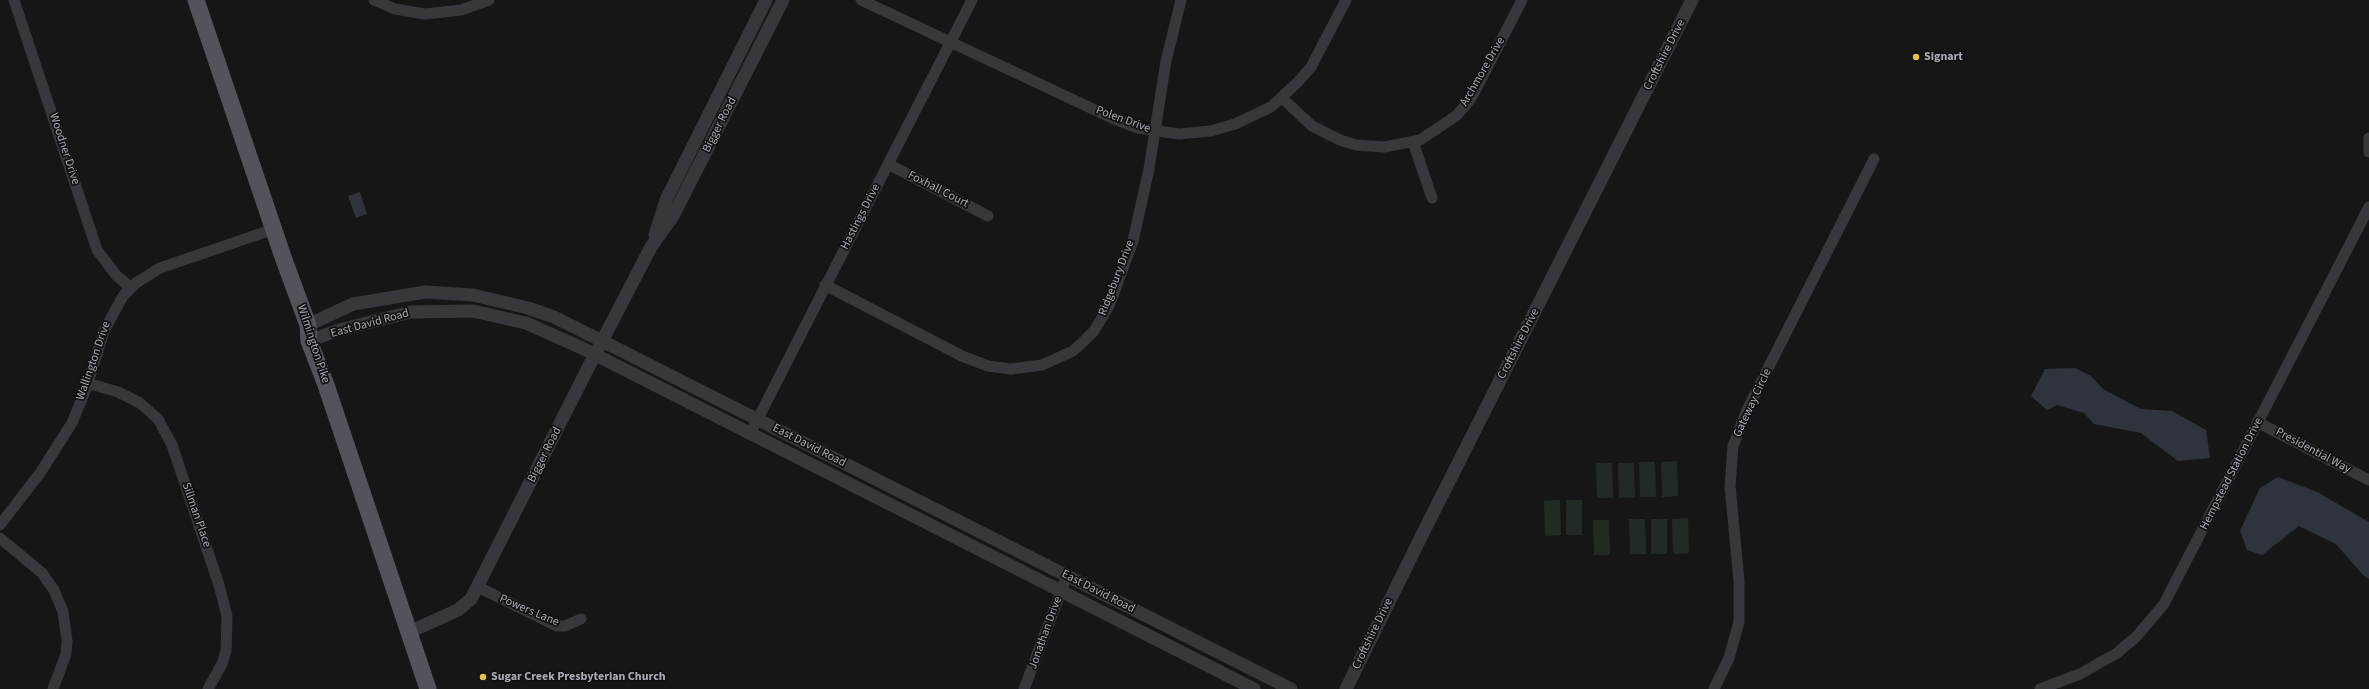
<!DOCTYPE html>
<style>
body{margin:0}
canvas{display:block;background:#161617}
</style>
<canvas width="2369" height="689"></canvas>
<script>
const g = document.querySelector('canvas').getContext('2d');
g.lineJoin = 'round';
function fillPath(path, color) { g.fillStyle = color; g.fill(path, 'evenodd'); }
const shape = rows => new Path2D(rows.map(r => 'M' + r).join(''));
function stroke(path, color, width, dash) { g.strokeStyle = color; g.lineWidth = width; g.lineCap = dash ? 'butt' : 'round'; g.setLineDash(dash || []); g.stroke(path); }
function write(font, color, halo, rows, align = 'center') {
  g.font = font + ' "Source Sans 3",sans-serif'; g.lineWidth = 3.5; g.setLineDash([]); g.textBaseline = 'middle'; g.strokeStyle = halo; g.fillStyle = color; for (const [text, x, y, turn = 0] of rows) {
    g.save(); g.translate(x, y); g.rotate((+turn || 0) * Math.PI / 180); g.textAlign = isNaN(turn) ? turn : align; if (halo) g.strokeText(text, 0, 0); g.fillText(text, 0, 0); g.restore();
  }
}
const green = shape([
 [1677,461,1678,496,1662,497,1661,462],
 [1639,462,1655,462,1656,497,1640,497],
 [1596,463,1612,463,1613,498,1597,498],
 [1618,463,1634,463,1635,497,1619,498],
 [1560,500,1561,535,1545,536,1544,501],
 [1566,500,1582,500,1582,535,1566,535],
 [1688,518,1689,553,1673,554,1672,519],
 [1629,519,1645,519,1646,554,1630,554],
 [1651,519,1667,519,1667,554,1651,554],
 [1593,520,1609,520,1610,555,1594,555]
]);
const water = shape([
 [360,192,367,214,356,218,348,196],
 [2075,368,2091,376,2103,389,2141,409,2172,411,2206,430,2210,458,2178,461,2141,433,2094,424,2084,413,2057,405,2047,410,2031,396,2045,369],
 [2278,477,2317,492,2369,522,2369,579,2363,575,2336,544,2299,526,2262,555,2247,550,2240,531,2260,488]
]);
const minor = shape([
 [14,0,97,250,116,275,131,288],
 [374,0,395,9,425,14,461,10,489,0],
 [861,0,1112,118,1138,128,1179,134,1211,131,1235,124,1271,107,1298,82,1311,67,1346,0],
 [1282,98,1312,126,1340,140,1356,145,1384,147,1420,140,1456,116,1465,106,1473,95,1522,0],
 [2369,138,2369,152],
 [1413,142,1432,198],
 [888,164,988,216],
 [825,285,962,356,988,366,1011,369,1042,365,1073,351,1084,341,1094,331,1109,306,1133,241,1149,169,1166,61,1181,0],
 [87,383,118,392,140,403,158,419,172,445,219,585,227,616,226,651,222,664,208,689],
 [2257,422,2369,480],
 [750,434,972,0],
 [0,525,40,473,72,423,86,389,104,331,123,296,136,283,160,268,274,229],
 [0,538,42,573,54,590,63,612,67,641,66,654,53,689],
 [478,587,557,626,565,626,581,619],
 [1024,689,1067,576],
 [1714,689,1729,658,1739,622,1739,581,1730,486,1733,446,1747,410,1874,159],
 [2040,689,2080,674,2117,653,2136,637,2164,604,2369,207]
]);
const tertiary = shape([
 [655,235,666,200,766,0],
 [308,325,353,304,425,292,473,295,528,308,554,317,616,348,1291,689],
 [309,341,339,330,411,312,473,311,526,323,584,349,1254,689],
 [409,632,458,610,471,599,588,368,651,247,673,216,783,0],
 [1346,689,1424,531,1692,0]
]);
const primary = shape([
 [196,0,283,257,308,325,309,341,326,385,428,689]
]);
const markers = [
 [1916,57,4,"#e1c244"],
 [483,677,4,"#e1c244"]
];
const streetNames = [
 ["Croftshire Drive",1665,55,-63],
 ["Archmore Drive",1483,72,-60],
 ["Polen Drive",1123,120,20],
 ["Bigger Road",720,125,-63],
 ["Woodner Drive",64,149,72],
 ["Foxhall Court",938,190,27],
 ["Hastings Drive",861,217,-63],
 ["Ridgebury Drive",1117,278,-69],
 ["East David Road",370,324,-15],
 ["Wilmington Pike",313,344,72],
 ["Croftshire Drive",1519,344,-63],
 ["Wallington Drive",94,361,-71],
 ["Gateway Circle",1753,403,-65],
 ["East David Road",809,446,27],
 ["Presidential Way",2313,451,28],
 ["Bigger Road",545,455,-63],
 ["Hempstead Station Drive",2232,474,-63],
 ["Sillman Place",196,515,71],
 ["East David Road",1098,592,27],
 ["Powers Lane",529,611,23],
 ["Jonathan Drive",1046,633,-70],
 ["Croftshire Drive",1373,634,-64]
];
const poiNames = [
 ["Signart",1924,57],
 ["Sugar Creek Presbyterian Church",491,677]
];
fillPath(green, '#222a24');
fillPath(water, '#2f343c');
stroke(minor, '#37373c', 11);
stroke(tertiary, '#37373c', 13);
stroke(primary, '#53545b', 17);
for (const [x, y, r, color] of markers) { const dot = new Path2D(); dot.arc(x, y, r, 0, 2 * Math.PI); g.fillStyle = color; g.fill(dot); stroke(dot, '#111112', 1.5); }
write('12px', '#a9abb6', '#111112', streetNames);
write('bold 12px', '#a9abb6', '#111112', poiNames, 'left');
</script>
